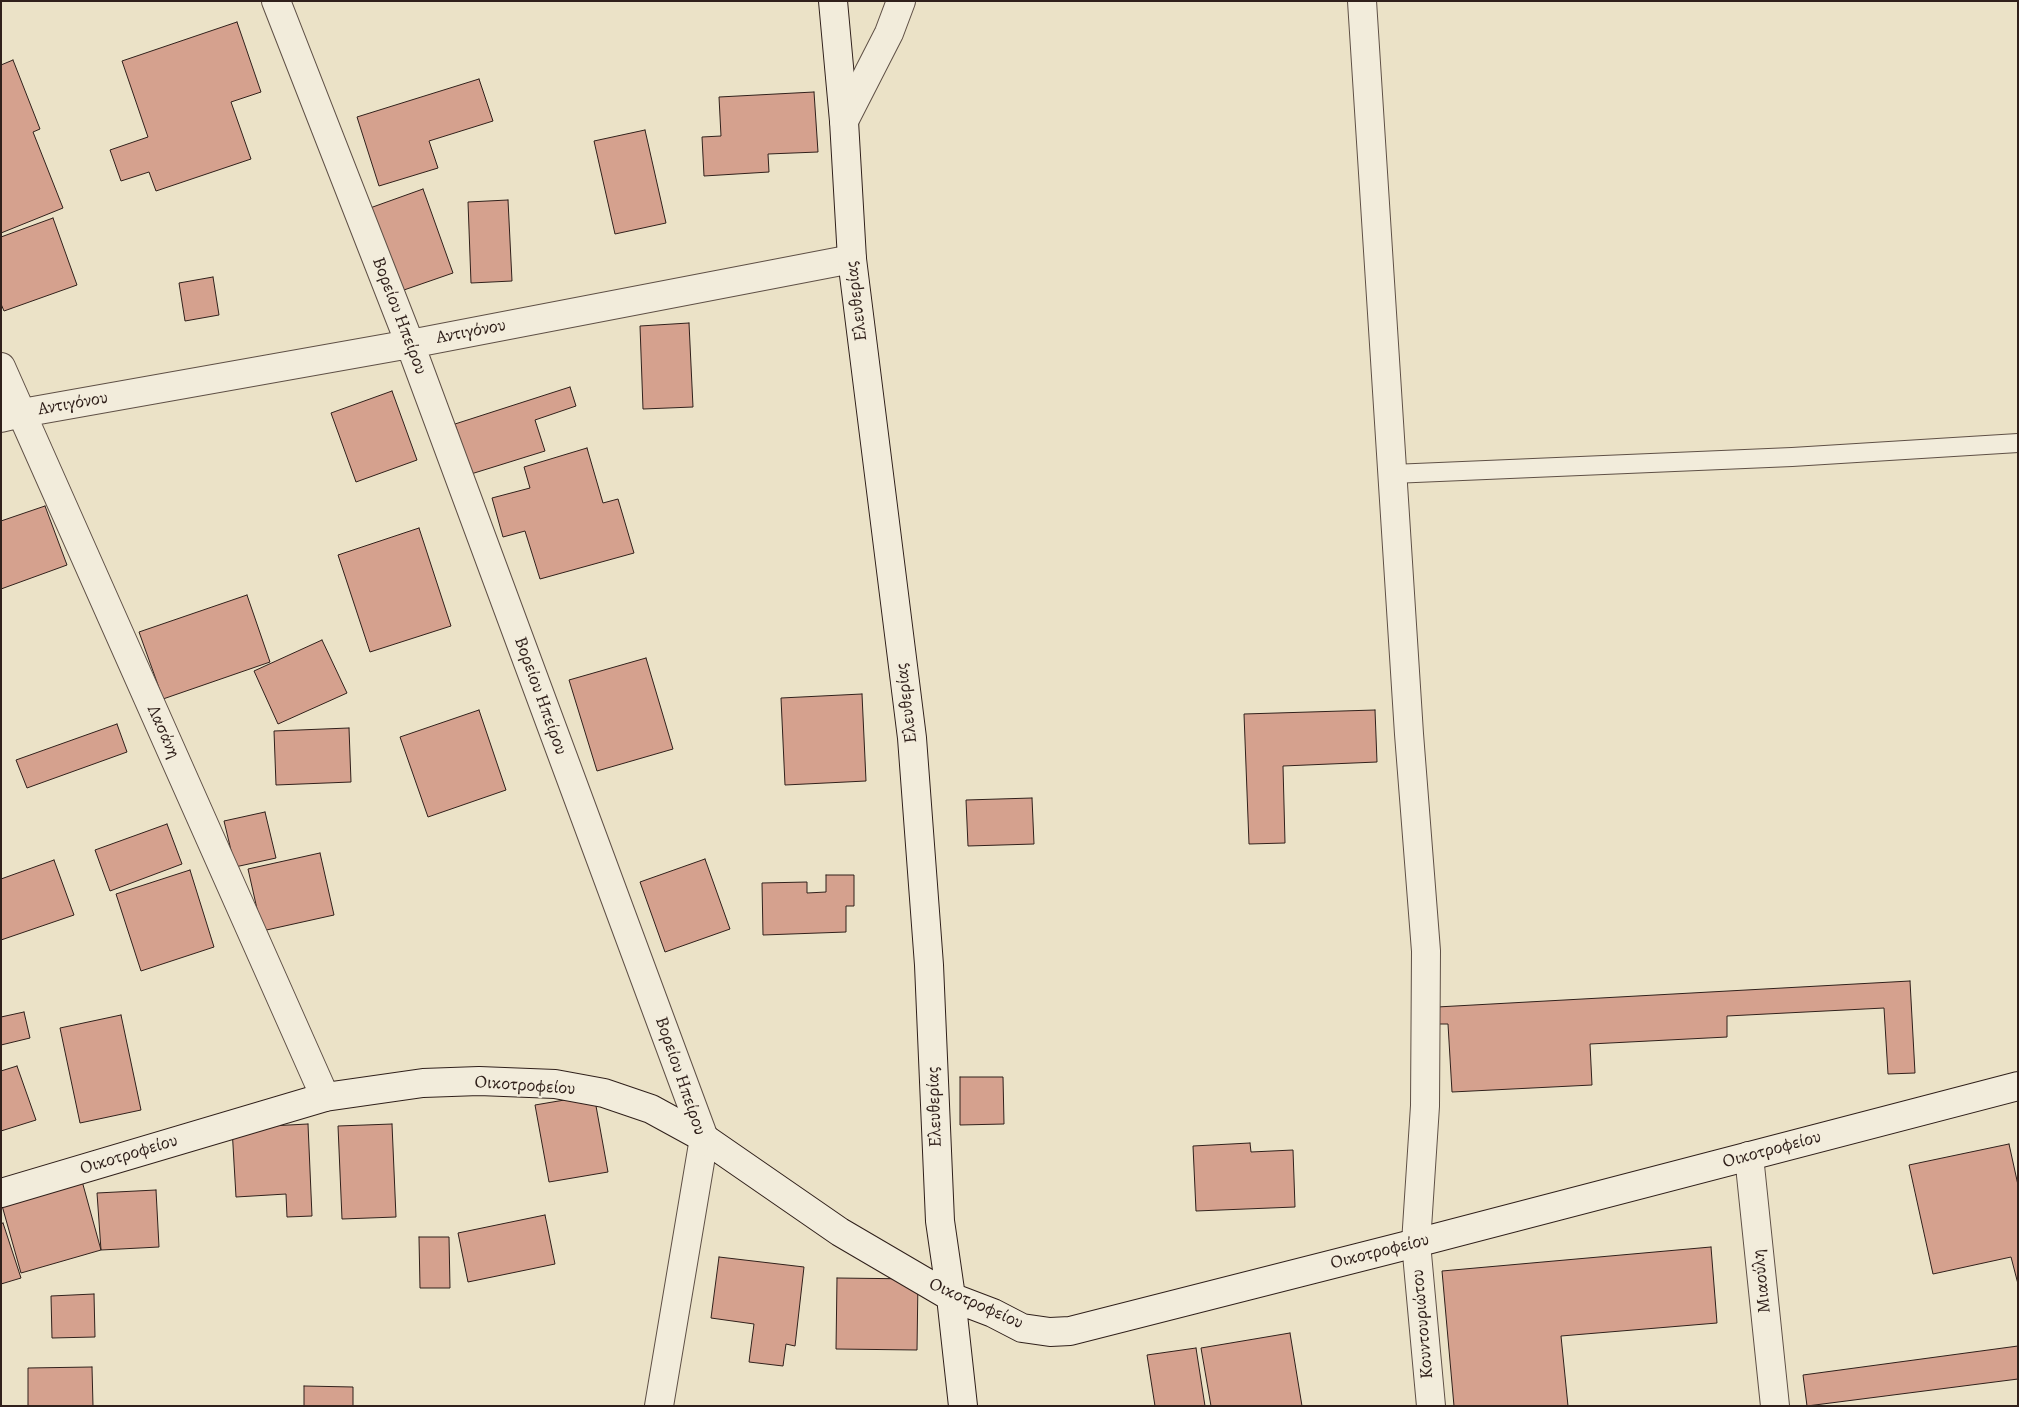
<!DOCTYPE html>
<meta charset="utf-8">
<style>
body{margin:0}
#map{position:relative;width:2019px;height:1407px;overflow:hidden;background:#ebe2c7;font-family:Alegreya,serif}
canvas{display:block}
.frame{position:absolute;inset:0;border:2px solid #30201b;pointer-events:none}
</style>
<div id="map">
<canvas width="2019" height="1407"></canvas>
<div class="frame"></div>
</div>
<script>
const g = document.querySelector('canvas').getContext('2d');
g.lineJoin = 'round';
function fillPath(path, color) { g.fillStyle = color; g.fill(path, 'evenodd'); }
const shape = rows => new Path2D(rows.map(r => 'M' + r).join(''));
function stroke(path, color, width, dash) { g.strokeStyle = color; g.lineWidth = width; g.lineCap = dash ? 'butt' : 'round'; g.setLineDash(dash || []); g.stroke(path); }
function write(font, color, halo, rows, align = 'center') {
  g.font = font + ' Alegreya,serif'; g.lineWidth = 4.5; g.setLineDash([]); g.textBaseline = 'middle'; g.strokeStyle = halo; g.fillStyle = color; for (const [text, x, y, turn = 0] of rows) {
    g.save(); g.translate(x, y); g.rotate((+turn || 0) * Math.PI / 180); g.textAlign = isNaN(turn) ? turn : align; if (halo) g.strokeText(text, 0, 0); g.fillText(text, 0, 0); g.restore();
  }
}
const building = shape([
 [237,22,261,92,231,102,251,159,156,191,149,172,121,181,110,150,148,137,122,61,237,22],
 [13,60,40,129,33,132,63,208,1,233,1,65,13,60],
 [479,79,493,121,429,141,438,168,379,186,357,117,479,79],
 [814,92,818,152,768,154,769,172,704,176,702,137,721,136,719,97,814,92],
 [645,130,666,223,615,234,594,141,645,130],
 [423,189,453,273,401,291,370,208,423,189],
 [508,200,512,281,471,283,468,202,508,200],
 [53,218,77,285,4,311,1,304,1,237,53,218],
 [213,277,219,315,185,321,179,283,213,277],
 [689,323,693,407,643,409,640,326,689,323],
 [570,387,576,406,535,420,545,451,471,474,455,424,570,387],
 [392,391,417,460,356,482,331,413,392,391],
 [587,448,603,503,618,499,634,553,540,579,525,531,503,537,492,498,530,488,524,467,587,448],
 [45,506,67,565,1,589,1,521,45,506],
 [419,528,451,626,370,652,338,555,419,528],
 [247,595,270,662,163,699,139,632,247,595],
 [322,640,347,693,278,724,254,671,322,640],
 [646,658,673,749,597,771,569,680,646,658],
 [862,694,866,781,785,785,781,698,862,694],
 [479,710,506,790,428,817,400,737,479,710],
 [1375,710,1377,762,1283,766,1285,843,1249,844,1244,714,1375,710],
 [117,724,127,752,27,788,16,760,117,724],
 [349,728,351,782,276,785,274,731,349,728],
 [1032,798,1034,844,968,846,966,800,1032,798],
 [265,812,276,858,235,867,224,821,265,812],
 [167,824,182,864,110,891,95,850,167,824],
 [320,853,334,915,262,931,248,869,320,853],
 [705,859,730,929,665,952,640,882,705,859],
 [54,860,74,915,1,940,1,879,54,860],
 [190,870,214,947,141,971,116,894,190,870],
 [826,875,854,875,854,906,846,906,846,932,763,935,762,883,807,882,807,893,826,892,826,875],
 [1910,981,1915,1073,1888,1074,1884,1008,1727,1016,1727,1037,1590,1044,1592,1085,1452,1092,1448,1024,1438,1024,1437,1007,1910,981],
 [24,1012,30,1038,1,1045,1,1017,24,1012],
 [121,1015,141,1110,80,1123,60,1028,121,1015],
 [17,1066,36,1120,1,1131,1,1071,17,1066],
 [960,1077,1003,1077,1004,1124,960,1125,960,1077],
 [594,1095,608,1172,549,1182,535,1105,594,1095],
 [308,1124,312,1216,287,1217,286,1194,236,1197,232,1128,308,1124],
 [392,1124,396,1217,342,1219,338,1126,392,1124],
 [1250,1143,1251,1152,1293,1150,1295,1207,1196,1211,1193,1146,1250,1143],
 [2009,1144,2018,1185,2018,1284,2011,1257,1933,1274,1909,1165,2009,1144],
 [82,1181,101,1250,21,1273,1,1202,82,1181],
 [156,1190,159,1247,101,1250,97,1193,156,1190],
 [545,1215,555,1264,468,1282,458,1233,545,1215],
 [3,1223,21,1278,1,1284,1,1224,3,1223],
 [419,1237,449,1237,450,1288,420,1288,419,1237],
 [1711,1247,1717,1323,1561,1336,1568,1406,1454,1406,1442,1271,1711,1247],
 [719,1257,804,1267,795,1346,786,1344,783,1366,749,1362,754,1324,711,1318,719,1257],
 [837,1278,918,1279,917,1350,836,1349,837,1278],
 [94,1294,95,1337,52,1338,51,1296,94,1294],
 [1290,1333,1302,1406,1211,1406,1201,1348,1290,1333],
 [2018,1346,2018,1379,1807,1406,1803,1375,2018,1346],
 [1196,1348,1205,1406,1155,1406,1147,1355,1196,1348],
 [92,1367,93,1406,28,1406,28,1368,92,1367],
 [304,1386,353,1387,353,1406,304,1406,304,1386]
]);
const lane = shape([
 [1392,474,1792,457,2018,443]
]);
const street = shape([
 [276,1,410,344,704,1138,659,1406],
 [1362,1,1409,734,1426,951,1425,1106,1416,1243,1431,1406],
 [844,121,889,33,901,1],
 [1,367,325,1097],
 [1,418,22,413,410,344,852,259],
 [1749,1156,1775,1406]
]);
const secondary = shape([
 [833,1,844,121,852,259,912,738,929,965,940,1221,951,1297,963,1406],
 [1,1193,325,1097,423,1083,479,1081,555,1084,604,1093,651,1109,704,1138,840,1232,951,1297,993,1313,1022,1328,1050,1332,1070,1331,1416,1243,2018,1086]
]);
const streetNames = [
 ["Ελευθερίας",857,301,-97],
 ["Βορείου Ηπείρου",399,316,69],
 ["Αντιγόνου",471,332,-11],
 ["Αντιγόνου",73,404,-10],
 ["Βορείου Ηπείρου",540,696,70],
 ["Ελευθερίας",907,703,-97],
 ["Λασάνη",163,732,66],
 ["Βορείου Ηπείρου",680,1076,71],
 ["Οικοτροφείου",525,1086,4],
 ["Ελευθερίας",935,1107,-92],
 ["Οικοτροφείου",1772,1150,-15],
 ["Οικοτροφείου",129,1155,-17],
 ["Οικοτροφείου",1380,1252,-14],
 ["Μιαούλη",1762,1281,-96],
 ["Οικοτροφείου",976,1304,24],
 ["Κουντουριώτου",1423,1324,-95]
];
fillPath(building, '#d5a18e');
stroke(building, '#30201b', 1);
stroke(lane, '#5f5046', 20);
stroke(street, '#5f5046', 30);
stroke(secondary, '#30201b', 30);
stroke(lane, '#f2ecdb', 18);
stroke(street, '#f2ecdb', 28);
stroke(secondary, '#f2ecdb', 28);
write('18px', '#30201b', '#f2ecdb', streetNames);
</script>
